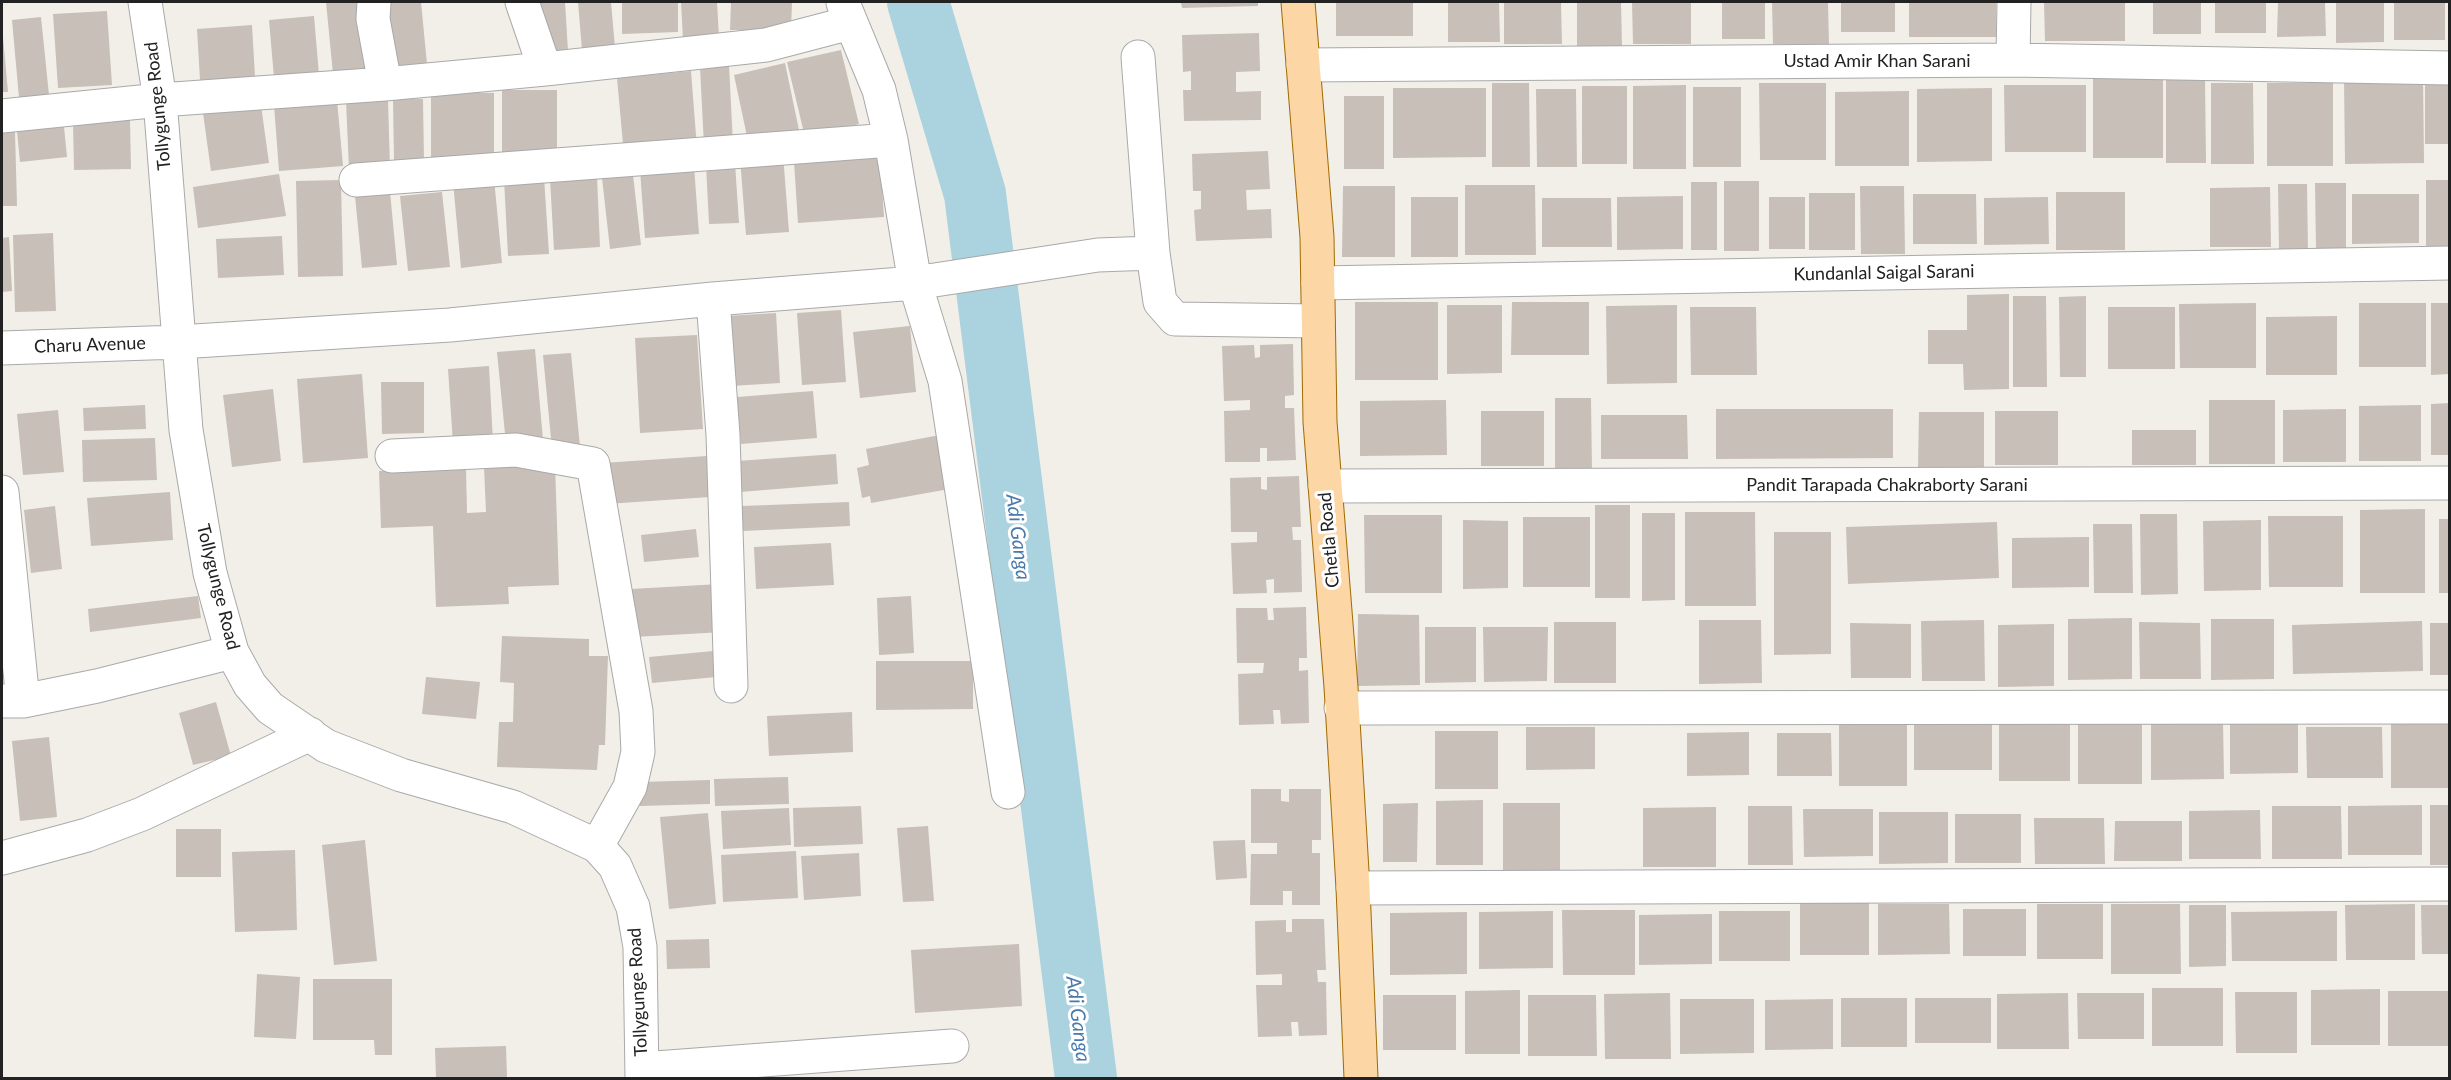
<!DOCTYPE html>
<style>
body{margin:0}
#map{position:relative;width:2451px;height:1080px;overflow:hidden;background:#f2efe9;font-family:Lato,sans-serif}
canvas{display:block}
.frame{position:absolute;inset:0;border:3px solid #222;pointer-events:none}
</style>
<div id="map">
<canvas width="2451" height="1080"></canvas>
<div class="frame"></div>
</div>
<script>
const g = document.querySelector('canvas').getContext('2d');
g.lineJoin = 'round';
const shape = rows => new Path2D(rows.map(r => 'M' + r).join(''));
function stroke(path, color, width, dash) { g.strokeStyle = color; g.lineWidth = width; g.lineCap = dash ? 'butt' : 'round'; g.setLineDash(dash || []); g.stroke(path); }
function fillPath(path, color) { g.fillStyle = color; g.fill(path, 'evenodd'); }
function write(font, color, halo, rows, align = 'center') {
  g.font = font + ' Lato,sans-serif'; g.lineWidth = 6; g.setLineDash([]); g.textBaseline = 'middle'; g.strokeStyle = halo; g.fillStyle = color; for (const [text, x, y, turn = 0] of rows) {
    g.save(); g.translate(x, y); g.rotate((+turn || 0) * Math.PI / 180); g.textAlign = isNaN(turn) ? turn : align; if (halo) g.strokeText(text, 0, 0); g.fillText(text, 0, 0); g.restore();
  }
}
const river = shape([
 [918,2,975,194,1086,1078]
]);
const building = shape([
 [326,2,366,2,373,70,333,74],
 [381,2,421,2,427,64,386,67],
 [538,2,565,2,568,51,542,53],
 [578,2,611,2,615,48,582,50],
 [622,2,678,2,678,32,622,34],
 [681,2,717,2,719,38,683,40],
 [731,2,792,2,791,30,730,30],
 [1181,2,1258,2,1258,6,1182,8],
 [1336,2,1413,2,1413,36,1336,36],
 [1448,2,1499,2,1500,42,1448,42],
 [1504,2,1561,2,1562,44,1504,44],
 [1577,2,1621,2,1622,47,1577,47],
 [1632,2,1691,2,1691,44,1633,44],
 [1722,2,1765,2,1765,39,1722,39],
 [1772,2,1828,2,1829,44,1773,44],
 [1841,2,1895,2,1895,32,1841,32],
 [1909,2,1996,2,1996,37,1909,37],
 [2044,2,2125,2,2125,41,2045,41],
 [2153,2,2201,2,2201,34,2153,34],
 [2215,2,2266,2,2266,33,2215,33],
 [2278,2,2325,2,2326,36,2277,37],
 [2336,2,2384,2,2384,42,2336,43],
 [2394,2,2445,2,2445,40,2394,40],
 [107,11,112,85,58,88,53,14],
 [314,16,319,75,274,78,269,20],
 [41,17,49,95,19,98,12,20],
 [252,25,255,77,200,80,197,29],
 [1259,33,1260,71,1236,72,1236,92,1261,91,1261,120,1184,121,1183,90,1191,90,1191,71,1183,72,1182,35],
 [3,37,8,92,2,92,2,38],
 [841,50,859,124,805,137,787,62],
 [785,63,799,130,748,141,734,75],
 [729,65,733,144,704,146,700,67],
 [691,71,697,148,624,155,617,78],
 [2425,72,2450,72,2450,144,2425,144],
 [2423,76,2424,163,2345,164,2344,77],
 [2163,77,2163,158,2093,158,2093,78],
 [2166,79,2205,79,2206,163,2166,163],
 [1492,83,1529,83,1530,167,1492,167],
 [1759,83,1826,83,1826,160,1760,160],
 [2211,83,2253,83,2254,164,2211,164],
 [2267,83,2333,83,2333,166,2267,166],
 [1686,85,1686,169,1633,169,1633,86],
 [2004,85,2086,85,2086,152,2005,152],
 [1582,86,1627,86,1627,164,1582,164],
 [1693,87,1741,87,1741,167,1693,167],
 [1393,88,1486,88,1486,157,1393,158],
 [1992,88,1992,161,1917,162,1917,89],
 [1536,89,1576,89,1577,167,1537,167],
 [502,90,557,90,557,154,502,155],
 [1909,91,1909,166,1835,166,1835,92],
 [431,92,494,93,494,161,431,160],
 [1344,96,1384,96,1384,169,1344,169],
 [393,99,423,99,424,161,394,161],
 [337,100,343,166,279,171,274,105],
 [388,100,390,167,349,169,346,101],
 [261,105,269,163,211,171,203,113],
 [130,120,131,169,74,170,73,121],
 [64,127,67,157,20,162,17,131],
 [2,132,15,132,17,206,2,206],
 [1268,151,1270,189,1246,190,1247,210,1271,209,1272,238,1196,241,1194,210,1201,209,1201,191,1193,191,1192,154],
 [783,154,789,232,746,235,740,158],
 [880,156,884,217,798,223,794,162],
 [735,163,739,223,709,224,706,165],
 [632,166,641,245,610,249,601,169],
 [694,166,699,234,645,238,640,170],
 [279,174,286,216,198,228,193,187],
 [597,176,600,247,554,250,550,179],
 [544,177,549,254,508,256,504,179],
 [494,178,502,263,461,268,453,182],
 [341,180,343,276,298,277,296,181],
 [2426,180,2450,180,2450,248,2426,248],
 [1724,181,1759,181,1759,251,1724,251],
 [1691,182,1717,182,1717,250,1691,250],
 [2315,183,2346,183,2346,250,2316,249],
 [2278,184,2307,184,2308,251,2279,251],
 [1465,185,1535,185,1536,255,1465,255],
 [1343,186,1395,186,1395,257,1342,257],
 [1860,186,1904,186,1905,254,1861,254],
 [2270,187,2271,247,2210,247,2210,188],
 [390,192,397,265,362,268,355,196],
 [442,192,450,267,408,271,400,196],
 [2056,192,2125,192,2125,250,2056,250],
 [1809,193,1855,193,1855,250,1809,250],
 [1913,194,1976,194,1977,244,1913,244],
 [2352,194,2419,194,2419,243,2352,244],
 [1683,196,1683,249,1617,250,1617,197],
 [1411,197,1458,197,1458,257,1411,257],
 [1769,197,1805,197,1805,249,1769,249],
 [2048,197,2049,244,1984,245,1984,198],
 [1542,198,1611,198,1612,247,1542,247],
 [53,233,56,311,15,312,13,235],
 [282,236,284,275,218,278,216,239],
 [9,237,12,291,2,292,2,238],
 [2009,294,2009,389,1964,390,1963,364,1928,364,1928,330,1967,330,1967,295],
 [2013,296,2046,296,2047,387,2013,387],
 [2086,296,2086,377,2060,377,2059,297],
 [1355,302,1438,302,1438,380,1355,380],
 [1512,302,1589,302,1589,355,1511,355],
 [2256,303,2256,368,2180,368,2179,304],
 [2359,303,2426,303,2426,367,2359,367],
 [2431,303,2450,303,2450,374,2431,375],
 [1447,305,1502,305,1502,373,1447,374],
 [1677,305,1677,383,1607,384,1606,306],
 [1690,307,1756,307,1757,375,1691,375],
 [2108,307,2175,307,2175,369,2108,369],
 [841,310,846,382,802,385,797,313],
 [776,313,780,383,731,386,727,316],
 [2337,316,2337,375,2266,375,2266,317],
 [910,326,916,392,860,398,853,332],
 [697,335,703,429,640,433,635,338],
 [1293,344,1294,395,1285,396,1285,408,1294,408,1296,460,1267,461,1267,448,1260,448,1260,462,1225,462,1224,411,1250,410,1250,400,1224,401,1222,346,1254,345,1255,358,1260,357,1260,345],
 [535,349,543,440,506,444,497,352],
 [571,353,580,447,552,449,543,355],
 [489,366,493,442,453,444,448,369],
 [362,374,368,458,303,463,297,379],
 [381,382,424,382,424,433,382,434],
 [273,389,281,461,232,467,223,395],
 [813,391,817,438,741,444,737,397],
 [1555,398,1591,398,1592,473,1555,473],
 [1446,400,1447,455,1360,456,1360,401],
 [2209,400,2275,400,2275,464,2209,464],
 [2450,403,2450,455,2431,455,2431,404],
 [145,405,146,429,84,431,83,408],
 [2421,405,2421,461,2359,461,2359,406],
 [1716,409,1893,409,1893,458,1716,459],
 [2346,409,2346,462,2283,462,2283,410],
 [58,410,64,472,23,475,17,414],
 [1481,411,1544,411,1544,466,1481,466],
 [1995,411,2058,411,2058,465,1995,465],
 [1919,412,1984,412,1984,467,1918,467],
 [1601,415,1687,415,1688,459,1601,459],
 [2132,430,2196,430,2196,465,2132,465],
 [945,434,955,488,871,503,870,496,862,498,857,468,869,465,866,449],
 [155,438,157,480,83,482,82,440],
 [836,454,838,484,740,492,737,461],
 [707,456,710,497,606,504,603,463],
 [555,464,559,585,508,587,509,604,436,607,433,526,381,528,379,471,466,468,467,513,486,512,484,467],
 [1299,476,1301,527,1292,527,1293,540,1301,540,1302,592,1274,593,1274,579,1266,580,1267,593,1233,594,1231,543,1257,542,1257,532,1231,532,1230,478,1261,477,1261,489,1267,490,1267,477],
 [170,492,173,540,91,546,87,498],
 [849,502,850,526,743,531,742,506],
 [1595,505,1630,505,1630,598,1595,598],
 [55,506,62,569,31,573,24,510],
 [2425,509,2425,593,2360,593,2360,510],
 [1685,512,1755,512,1756,606,1685,606],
 [1642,513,1675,513,1675,600,1642,601],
 [2140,514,2177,514,2178,594,2141,595],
 [1364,515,1442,515,1442,593,1365,593],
 [2268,516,2343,516,2343,587,2269,587],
 [1523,517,1590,517,1590,587,1523,587],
 [2439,519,2450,519,2450,593,2439,593],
 [1463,520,1508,521,1508,588,1463,589],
 [2261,520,2261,590,2204,591,2203,521],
 [1997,522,1999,578,1848,584,1846,527],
 [2093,524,2132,524,2133,593,2094,593],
 [696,529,699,557,644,562,641,535],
 [1774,532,1831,532,1831,654,1774,655],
 [2089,537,2089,587,2012,588,2012,538],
 [831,543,834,585,756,589,754,547],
 [720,584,724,632,634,637,631,589],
 [198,596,201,618,90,632,88,609],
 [911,596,914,653,879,655,877,598],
 [1306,607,1307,658,1299,658,1299,671,1308,670,1309,723,1281,724,1280,710,1273,710,1274,724,1239,725,1238,674,1263,673,1264,663,1237,663,1236,608,1267,608,1268,620,1274,620,1273,608],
 [1358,614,1419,615,1420,685,1357,686],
 [2132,618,2132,679,2068,680,2068,619],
 [2211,619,2274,619,2274,679,2211,680],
 [1699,620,1761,620,1762,683,1699,684],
 [1984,620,1985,681,1922,681,1921,621],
 [2422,621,2423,671,2293,674,2292,625],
 [1554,622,1616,622,1616,683,1554,683],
 [2139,622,2200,623,2201,679,2140,679],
 [1850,623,1911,624,1911,678,1851,678],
 [2430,623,2450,623,2450,675,2430,675],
 [2054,624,2054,686,1998,687,1998,625],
 [1425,627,1476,627,1476,682,1425,683],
 [1483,627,1548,627,1547,681,1484,682],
 [502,636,589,639,589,656,608,656,605,745,599,745,597,770,497,767,499,722,513,722,514,683,500,682],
 [724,650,727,676,652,683,649,657],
 [876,661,973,661,973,709,876,710],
 [426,677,480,682,476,719,422,714],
 [216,702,231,756,193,765,179,713],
 [852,712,853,752,769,756,767,716],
 [2298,716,2298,773,2230,774,2230,717],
 [1999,720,2070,720,2070,781,1999,781],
 [2450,720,2450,788,2391,788,2391,721],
 [2151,721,2223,721,2224,779,2151,780],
 [2142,722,2142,784,2078,784,2078,723],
 [1907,723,1907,786,1839,786,1839,724],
 [1992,723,1992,770,1914,770,1914,724],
 [1526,727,1595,727,1595,769,1526,770],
 [2306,727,2382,727,2383,778,2307,778],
 [1435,731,1498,731,1498,789,1435,789],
 [1749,732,1749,775,1687,776,1687,733],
 [1777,733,1831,733,1832,776,1777,776],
 [49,737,57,817,20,821,12,741],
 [788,777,789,804,715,806,714,779],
 [710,780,710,804,640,806,639,782],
 [1251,789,1281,789,1281,801,1289,802,1289,789,1321,789,1321,840,1312,840,1312,853,1320,853,1320,905,1292,905,1292,891,1283,891,1283,905,1250,905,1251,854,1277,854,1277,843,1251,843],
 [1483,800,1483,865,1436,865,1436,801],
 [1418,803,1417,862,1383,862,1383,804],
 [1503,803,1560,803,1560,870,1503,870],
 [2422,805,2422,855,2348,855,2348,806],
 [2430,805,2450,805,2450,865,2430,865],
 [861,806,863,844,794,847,793,808],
 [1748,806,1792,806,1793,865,1748,865],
 [2272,806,2341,806,2342,859,2272,859],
 [1716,807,1716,867,1643,867,1643,808],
 [789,808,791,845,723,849,721,811],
 [1803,809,1873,809,1873,856,1804,857],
 [2260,810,2261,859,2189,859,2189,811],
 [1879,812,1948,812,1948,863,1879,864],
 [708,813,716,904,669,909,660,817],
 [1955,814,2021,814,2021,863,1955,863],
 [2034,818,2104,818,2105,864,2035,864],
 [2115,821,2182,821,2182,861,2114,861],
 [928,826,934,901,903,902,897,828],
 [176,829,221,829,221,877,176,877],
 [365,840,377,961,334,965,322,845],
 [1245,840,1247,878,1216,880,1213,841],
 [295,850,297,930,235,932,232,852],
 [796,851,798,898,723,902,721,855],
 [859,853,861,896,804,900,801,856],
 [1800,903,1869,903,1869,955,1800,955],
 [1878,904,1949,904,1950,954,1878,955],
 [2037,904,2103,904,2103,959,2037,959],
 [2111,904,2180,904,2181,974,2111,974],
 [2415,904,2415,960,2346,960,2345,905],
 [2189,905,2226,905,2226,966,2189,967],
 [2421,905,2450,905,2450,954,2422,954],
 [1963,909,2026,909,2026,956,1963,956],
 [1562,910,1635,910,1635,975,1563,975],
 [1553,911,1553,968,1479,969,1479,912],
 [1719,911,1790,911,1790,961,1719,961],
 [2337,911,2337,961,2232,961,2231,912],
 [1467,912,1467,974,1390,975,1390,913],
 [1712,914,1712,964,1639,965,1639,915],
 [1292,919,1324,919,1326,970,1317,970,1318,982,1326,982,1327,1035,1299,1036,1298,1022,1291,1022,1292,1036,1258,1037,1256,985,1282,985,1282,974,1256,975,1255,921,1286,920,1286,932,1292,932],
 [709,939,710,968,667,969,666,940],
 [1019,944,1022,1006,915,1013,911,950],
 [257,974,300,977,296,1039,254,1037],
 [313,979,392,979,392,1055,375,1055,374,1040,313,1040],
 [2152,988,2223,988,2223,1046,2152,1046],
 [2380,989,2380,1045,2311,1045,2311,990],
 [1520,990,1520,1054,1465,1054,1465,991],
 [2388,991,2450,991,2450,1046,2388,1046],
 [2235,992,2297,992,2297,1053,2236,1053],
 [1670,993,1671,1059,1605,1059,1604,994],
 [2068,993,2069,1049,1997,1049,1997,994],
 [2077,993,2144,993,2144,1039,2078,1039],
 [1383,995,1456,995,1456,1050,1383,1050],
 [1528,995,1596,995,1597,1056,1528,1056],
 [1841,998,1907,998,1907,1047,1841,1047],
 [1915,998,1991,998,1991,1043,1915,1043],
 [1680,999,1754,999,1754,1053,1680,1054],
 [1833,999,1833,1049,1765,1050,1765,1000],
 [506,1046,507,1078,436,1078,435,1048]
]);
const minor = shape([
 [145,2,160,100,186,430,210,573,232,652,250,685,270,708,326,746,401,775,513,807,597,846,615,866,633,907,640,947,642,1078],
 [374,2,373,19,385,84],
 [522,2,545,69],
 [843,3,879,90,891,140,915,283,945,381,1008,792],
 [1138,57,1153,253,1160,302,1175,319,1318,321],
 [2013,60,2014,2],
 [1303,65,2013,60,2450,68],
 [2,116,160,100,385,84,545,69,766,45,850,23],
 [356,180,891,140],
 [1318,283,2450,263],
 [713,299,723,435,731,686],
 [2,348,179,342,450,325,713,299,915,283,1098,255,1153,253],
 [392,456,516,450,593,464,636,711,638,752,630,787,597,846],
 [1325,486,2450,483],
 [2,492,23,701],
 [2,701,23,701,97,686,232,652],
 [1341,708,2450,707],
 [2,858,87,835,142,814,310,734],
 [1353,888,2450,884],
 [642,1069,952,1046]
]);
const major = shape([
 [1298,2,1317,237,1320,422,1341,687,1353,888,1361,1078]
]);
const streetNames = [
 ["Ustad Amir Khan Sarani",1877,61],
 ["Tollygunge Road",158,106,-96],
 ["Kundanlal Saigal Sarani",1884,273,-1],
 ["Charu Avenue",90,345,-2],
 ["Pandit Tarapada Chakraborty Sarani",1887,485],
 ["Chetla Road",1329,540,-95],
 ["Tollygunge Road",218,587,76],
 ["Tollygunge Road",638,992,-93]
];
const waterNames = [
 ["Adi Ganga",1018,537,83],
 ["Adi Ganga",1078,1019,83]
];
stroke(river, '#aad3df', 62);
fillPath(building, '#c7bfb8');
stroke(minor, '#a9a9a9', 35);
stroke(major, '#a06b00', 35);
stroke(minor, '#fff', 33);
stroke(major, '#fcd6a4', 33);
write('18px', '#222', '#fff', streetNames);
write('italic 20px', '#4a7aab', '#fff', waterNames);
</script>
